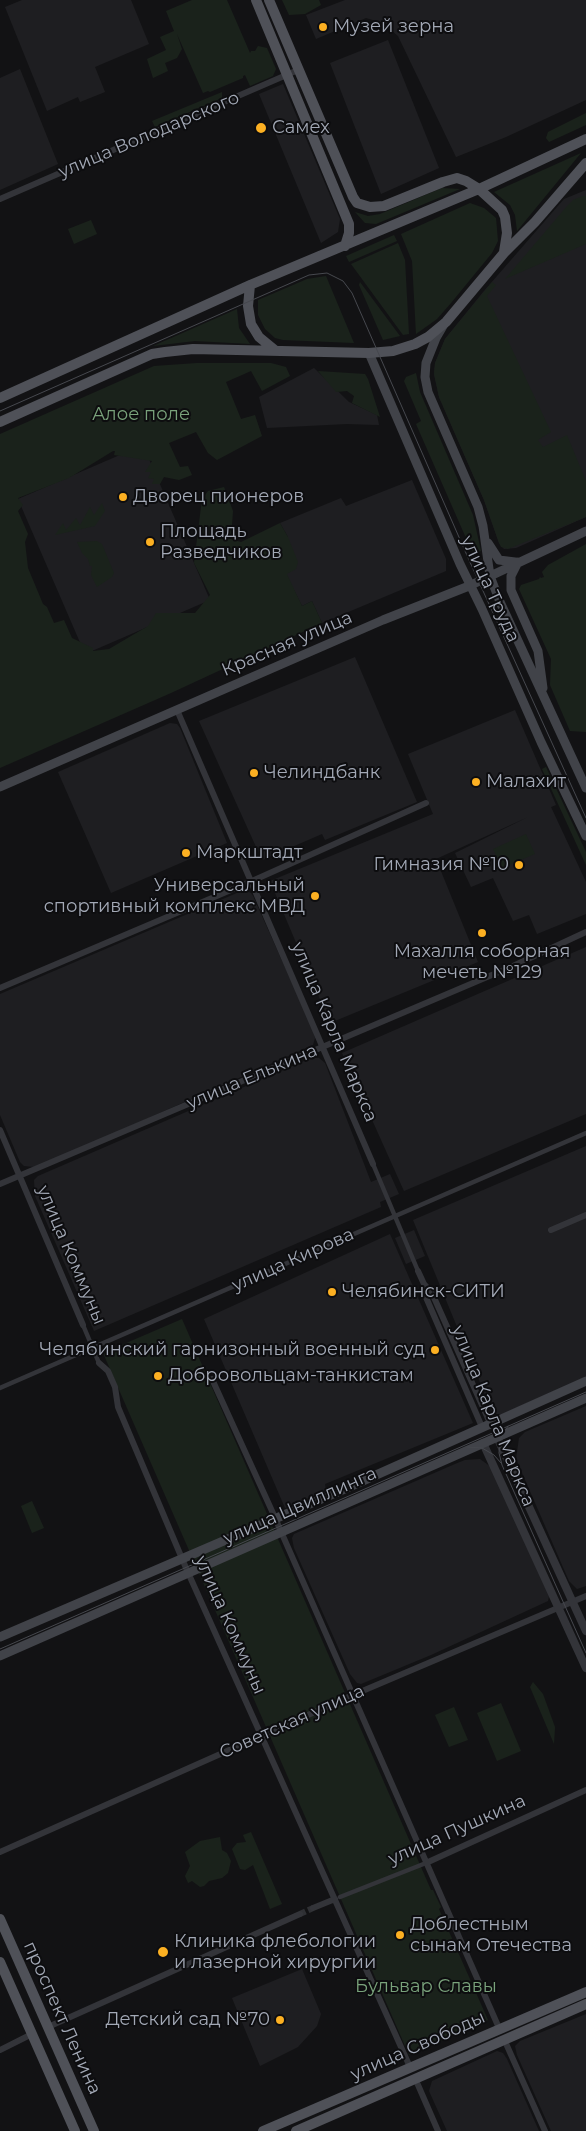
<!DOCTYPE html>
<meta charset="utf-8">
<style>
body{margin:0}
canvas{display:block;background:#121214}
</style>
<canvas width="586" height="2131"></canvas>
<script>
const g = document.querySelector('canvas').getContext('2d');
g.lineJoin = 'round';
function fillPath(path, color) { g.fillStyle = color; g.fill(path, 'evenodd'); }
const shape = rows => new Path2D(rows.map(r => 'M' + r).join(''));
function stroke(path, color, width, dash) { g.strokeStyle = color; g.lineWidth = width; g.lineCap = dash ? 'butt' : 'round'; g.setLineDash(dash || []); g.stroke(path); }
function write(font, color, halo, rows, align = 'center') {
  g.font = font + ' Montserrat,sans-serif'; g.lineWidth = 4; g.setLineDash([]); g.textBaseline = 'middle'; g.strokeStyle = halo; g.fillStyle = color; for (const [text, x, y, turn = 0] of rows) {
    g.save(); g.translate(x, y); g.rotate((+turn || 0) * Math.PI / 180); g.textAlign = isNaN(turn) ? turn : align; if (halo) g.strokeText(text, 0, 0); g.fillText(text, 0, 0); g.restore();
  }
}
const built = shape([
 [22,0,131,0,149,44,95,67,105,92,80,102,78,97,47,111,5,7],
 [345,0,586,0,586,100,506,137,456,157,398,36,383,23,366,18,316,39,306,15],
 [388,40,439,168,381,194,330,63],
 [20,69,58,164,0,190,0,78],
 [283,84,340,219,338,232,321,243,259,94],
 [586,190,586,517,516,548,504,549,499,543,484,500,439,397,434,374,435,363,445,339,484,291,564,199],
 [314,368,349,402,377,415,379,425,347,424,267,428,259,397],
 [143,445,210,600,85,654,18,499],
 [412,480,446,559,446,571,322,623,312,601,302,606,286,574,288,537,280,523,341,498,346,506],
 [355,657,417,802,325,840,322,834,262,860,199,721],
 [515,710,556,805,551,807,586,882,586,914,537,934,529,915,513,921,493,878,471,887,455,853,528,817,436,859,478,962,330,1023,270,881,433,814,408,754],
 [170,723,177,724,180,728,227,843,111,893,58,772],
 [244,890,251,893,253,896,314,1032,315,1038,313,1045,47,1163,34,1167,24,1166,20,1162,0,1115,0,994],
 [586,947,586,1114,404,1191,342,1053],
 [311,1058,319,1058,325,1063,371,1182,390,1174,399,1194,380,1202,381,1207,94,1331,35,1196,34,1180,38,1176],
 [586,1146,586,1377,502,1414,493,1414,413,1220],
 [414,1230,425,1256,406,1264,395,1238],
 [390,1234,473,1423,325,1484,326,1491,285,1508,204,1319],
 [586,1406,586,1586,577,1589,569,1581,516,1459,519,1438,525,1432],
 [480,1459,491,1467,549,1596,548,1601,431,1655,361,1684,357,1683,350,1674,294,1548,292,1538,294,1534,455,1464,465,1460],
 [302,1969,321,2014,317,2026,298,2047,260,2066,232,1998],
 [586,2014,586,2131,551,2131,517,2055,515,2046,520,2041],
 [497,2051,503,2053,507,2059,539,2131,447,2131,429,2091,432,2081]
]);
const green = shape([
 [192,0,227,0,250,53,251,51,255,51,258,46,267,48,276,69,273,76,250,86,245,75,243,76,243,78,210,92,208,91,203,93,177,34,182,49,177,58,165,63,168,71,153,78,147,59,166,50,160,37,174,31,166,11],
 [282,0,319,0,321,5,305,14,289,15],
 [222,92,222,98,155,127,152,121],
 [586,113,586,125,549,142,546,138,548,132],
 [581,153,517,231,515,215,510,205,494,192],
 [442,188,460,189,376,224,365,223,355,212,368,216,380,214],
 [583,196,586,196,586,244,505,279,567,206,573,200],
 [470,203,484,208,496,218,498,241,492,253,451,303,437,319,416,334,412,261,401,234],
 [91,220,97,234,74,244,68,229],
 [394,235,397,241,349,262,346,256],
 [398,243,405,260,409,334,403,335,351,264],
 [326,276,354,343,283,340,275,338,265,329,258,315,258,300,307,279],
 [360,282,400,336,383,340,359,285],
 [492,282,496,285,487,296,551,432,538,440,543,447,567,435,586,481,586,517,508,549,501,547,499,543,484,500,439,397,434,374,435,363,445,339],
 [237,309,239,328,250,344,195,341,153,346],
 [197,363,271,363,286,367,290,376,262,391,251,371,226,382,241,419,255,415,262,436,217,460,208,453,196,432,169,443,180,467,188,466,192,475,179,480,164,477,160,484,152,484,154,479,148,478,151,472,145,472,152,461,114,455,115,451,113,451,69,478,18,498,23,505,18,511,28,534,25,542,28,568,43,604,47,607,54,623,64,620,72,638,93,648,93,651,109,649,148,626,156,613,195,613,210,595,194,563,202,499,208,491,224,487,233,511,231,539,241,542,280,523,288,537,298,562,296,569,287,574,302,606,312,601,322,623,171,693,0,768,0,434,154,366],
 [318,371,365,374,368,379,380,417,352,403,354,396,347,391,336,392],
 [416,373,420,392,473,515,481,551,473,554,416,424,421,421,404,381,406,377],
 [102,503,105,511,95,526,55,535,63,523,66,530,76,518,80,525,90,507,94,515],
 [97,541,102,544,114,573,112,577,97,587,91,575,92,566,90,566,88,559,82,553,77,542],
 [586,544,586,732,570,731,550,685,551,659,519,589,521,585,539,579,540,577,541,578,544,577,542,572,548,565],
 [546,767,586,852,586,865,542,769],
 [526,834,535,854,502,868,493,849],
 [182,1319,431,1890,433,1890,441,1907,439,1909,488,2020,409,2055,103,1353],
 [32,1501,44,1528,32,1533,21,1506],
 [533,1682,543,1694,555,1727,554,1744,530,1687],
 [501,1703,521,1751,497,1761,477,1713],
 [454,1707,468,1740,449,1747,435,1715],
 [251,1832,282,1904,270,1909,253,1865,245,1870,240,1869,232,1849,237,1843,246,1842,243,1835],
 [220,1837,222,1850,227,1853,231,1861,228,1873,222,1878,209,1881,204,1886,200,1887,192,1881,188,1883,185,1876,190,1866,185,1852,200,1841]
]);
const minorTunnel = shape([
 [300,1914,313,1908]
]);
const pedestrian = shape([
 [373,1164,418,1271],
 [83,1325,99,1363],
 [0,1388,586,1133],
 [340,1897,426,1863]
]);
const minor = shape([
 [0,199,298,70],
 [177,710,373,1164],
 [0,988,252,881,426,803],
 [0,1130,83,1325],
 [0,1184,513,966,586,932],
 [551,1230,586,1215],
 [418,1271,424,1284,425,1295,482,1427],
 [424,1284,432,1293,490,1423],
 [99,1363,108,1371,115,1387,118,1407,186,1568,410,2067],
 [212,1379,272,1511,499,2028],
 [0,1852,353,1695,586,1596],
 [426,1863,586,1790],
 [313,1908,335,1899],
 [48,2027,300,1914],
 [504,2039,545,2131],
 [0,2050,32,2034],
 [415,2078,438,2131]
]);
const tertiary = shape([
 [497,1437,586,1631],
 [483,1443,586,1668]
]);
const secondary = shape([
 [443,326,436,338,426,363,425,377,428,392,478,507,483,526,490,576,500,602,586,788],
 [369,353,460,564,482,609,541,742,586,836],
 [488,543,499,560,515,562],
 [518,562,511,576,511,590,538,651,543,688],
 [0,787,383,620,469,586,586,531],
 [0,1637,356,1484,586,1381],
 [0,1656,586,1398]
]);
const primary = shape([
 [256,0,349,224,349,233,345,246],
 [269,0,353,197,357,203,370,207,384,206,443,182,457,178,466,181,479,189,502,210,505,217,507,233,504,252],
 [250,285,248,306,251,324,259,337,276,351],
 [0,398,250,285,479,189,586,139],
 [0,422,152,354,165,352,193,349,369,353,393,351,415,344,428,337,446,322,504,253,535,222,586,163],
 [0,1919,94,2131],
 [0,1962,75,2131],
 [263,2131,586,1992],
 [296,2131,586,2004]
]);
const tram = shape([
 [0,411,309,275,327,273,343,281,352,293,469,560,586,818],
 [508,1426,500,1440,499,1453,502,1465,586,1653],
 [467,1447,482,1448,494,1455,501,1463],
 [0,1649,586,1392]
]);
const markers = [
 [323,27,5,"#fcb022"],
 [261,128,6,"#fcb022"],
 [123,497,5,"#fcb022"],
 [150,542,5,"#fcb022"],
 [254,773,5,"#fcb022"],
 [476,782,5,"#fcb022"],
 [186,853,5,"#fcb022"],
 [519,865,5,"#fcb022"],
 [315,896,5,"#fcb022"],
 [482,933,5,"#fcb022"],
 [332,1292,5,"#fcb022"],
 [435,1350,5,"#fcb022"],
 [158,1376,5,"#fcb022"],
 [400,1935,5,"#fcb022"],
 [163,1952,6,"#fcb022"],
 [280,2020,5,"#fcb022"]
];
const poiNames = [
 ["Музей зерна",333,27],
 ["Самех",272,128],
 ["Дворец пионеров",133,497],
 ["Площадь",160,532],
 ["Разведчиков",160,553],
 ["Челиндбанк",264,773],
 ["Малахит",486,782],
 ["Маркштадт",196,853],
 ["Гимназия №10",509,865,"right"],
 ["Универсальный",305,886,"right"],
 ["спортивный комплекс МВД",305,907,"right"],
 ["Махалля соборная",482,952,"center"],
 ["мечеть №129",482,973,"center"],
 ["Челябинск-СИТИ",342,1292],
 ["Челябинский гарнизонный военный суд",425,1350,"right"],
 ["Добровольцам-танкистам",168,1376],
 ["Доблестным",410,1925],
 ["сынам Отечества",410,1946],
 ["Клиника флебологии",174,1942],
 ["и лазерной хирургии",174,1963],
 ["Детский сад №70",270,2020,"right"]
];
const streetNames = [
 ["улица Володарского",149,135,-23],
 ["улица Труда",490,589,65],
 ["Красная улица",287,644,-23],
 ["улица Карла Маркса",334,1032,67],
 ["улица Елькина",252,1077,-23],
 ["улица Коммуны",71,1255,67],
 ["улица Кирова",293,1260,-24],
 ["улица Карла Маркса",493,1416,68],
 ["улица Цвиллинга",300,1506,-24],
 ["улица Коммуны",230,1625,66],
 ["Советская улица",292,1722,-24],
 ["улица Пушкина",457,1830,-24],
 ["проспект Ленина",62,2018,66],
 ["улица Свободы",418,2046,-24]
];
const parkNames = [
 ["Алое поле",141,415],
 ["Бульвар Славы",426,1987]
];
fillPath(built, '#1e1e21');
fillPath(green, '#1a221b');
stroke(minorTunnel, '#2f3034', 6, [6, 3]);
stroke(pedestrian, '#333439', 4.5);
stroke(minor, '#333439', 6);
stroke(tertiary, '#333439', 8);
stroke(secondary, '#414349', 9);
stroke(primary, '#4f5158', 10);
stroke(tram, '#46484e', 1);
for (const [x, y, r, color] of markers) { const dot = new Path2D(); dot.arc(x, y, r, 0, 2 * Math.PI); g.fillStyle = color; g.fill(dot); stroke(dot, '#0d0d0f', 2); }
write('18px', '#a3a9b6', '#0d0d0f', poiNames, 'left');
write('18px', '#a3a9b6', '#0d0d0f', streetNames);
write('18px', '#79a27b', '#0d0d0f', parkNames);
</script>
